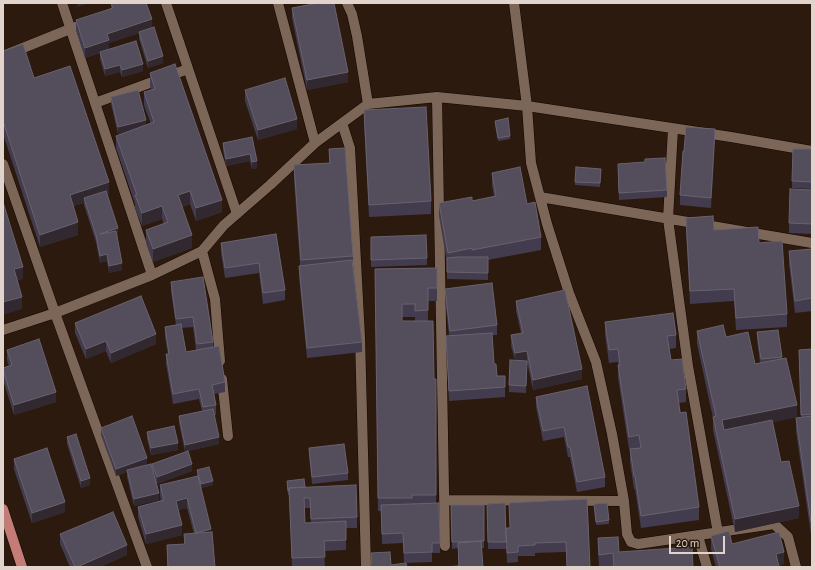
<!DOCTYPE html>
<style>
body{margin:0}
#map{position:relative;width:815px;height:570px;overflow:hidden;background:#2d1a0e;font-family:"Alegreya Sans",sans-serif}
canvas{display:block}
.frame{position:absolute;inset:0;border:4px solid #e1d4cc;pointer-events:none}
.scale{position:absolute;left:669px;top:536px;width:56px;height:18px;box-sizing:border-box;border:2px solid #e1d4cc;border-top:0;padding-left:5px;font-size:12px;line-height:14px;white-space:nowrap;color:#e1d4cc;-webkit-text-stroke:3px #2d1a0e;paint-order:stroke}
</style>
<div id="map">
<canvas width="815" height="570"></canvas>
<div class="frame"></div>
<div class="scale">20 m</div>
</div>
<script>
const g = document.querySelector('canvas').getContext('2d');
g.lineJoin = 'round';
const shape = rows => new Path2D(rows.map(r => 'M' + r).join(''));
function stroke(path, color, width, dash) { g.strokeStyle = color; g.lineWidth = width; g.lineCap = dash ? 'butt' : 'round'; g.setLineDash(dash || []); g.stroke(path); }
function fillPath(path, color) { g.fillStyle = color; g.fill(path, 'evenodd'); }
const minor = shape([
 [62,3,152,275],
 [166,3,237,214],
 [278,3,315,143],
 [347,3,352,14,357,36,368,104],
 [514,3,527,106,531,163,547,224,569,293,596,362,612,434,624,501,627,534,631,542,638,544,774,524,788,537,796,567],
 [3,56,75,27],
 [437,97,445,546],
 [95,103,188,69],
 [342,123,350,148,360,337,366,567],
 [673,129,668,219,688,366,718,533],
 [3,164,55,313,147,567],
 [540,197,812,243],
 [202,251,215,299,220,361],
 [3,330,55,313,152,275,202,251,224,225,270,185,315,143,368,104,437,97,527,106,731,137,812,151],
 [222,379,228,436],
 [445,500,624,501],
 [698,536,707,567]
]);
const major = shape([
 [3,509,22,567]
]);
const wall = shape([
 [111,3,152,28,163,63,148,68,139,39,139,33,109,43,109,49,143,71,122,77,120,72,105,76,100,59,100,53,85,58,76,30,76,20,111,9],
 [292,8,348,82,307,90,292,18],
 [3,51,34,78,109,194,107,195,118,235,117,235,122,270,109,273,107,261,100,263,96,242,84,205,84,203,73,206,78,235,40,247,3,134],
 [150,73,222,212,196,221,190,204,182,207,192,248,153,262,146,243,146,230,164,224,162,219,142,226,135,208,135,204,116,148,116,136,128,132,118,134,111,104,111,97,146,125,151,124,144,105,144,92,151,90,150,86],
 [245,90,297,129,258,140,245,101],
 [364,110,431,201,431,214,369,217,364,123],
 [495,121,510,136,510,139,498,141,495,124],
 [252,137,257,168,252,169,250,161,226,166,223,150,223,143],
 [715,140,711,208,680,205,680,195,684,151],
 [329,149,353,256,353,264,362,342,362,352,307,358,299,276,299,266,300,265,294,178,294,165,329,163],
 [812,149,812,189,792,188,792,181],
 [618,164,667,190,667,197,619,200],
 [492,173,527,204,541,237,541,250,488,260,488,280,447,279,447,263,439,216,439,203,472,201,494,197,492,185],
 [601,173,600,187,575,185,575,182],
 [812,190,812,234,789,233,789,223],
 [686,218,714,230,759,243,787,314,787,327,736,330,734,301,690,304,686,230],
 [276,234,285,290,285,300,263,304,259,273,225,278,221,253,221,243],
 [371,237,427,258,427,265,371,267],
 [812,249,812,311,795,313,789,264,789,251],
 [437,268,437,301,428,301,428,321,434,379,436,379,436,503,440,543,440,553,432,553,432,562,404,563,403,543,382,544,381,511,378,511,375,269],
 [402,317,415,317,415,321,402,321],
 [171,282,213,342,213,347,225,382,225,392,214,394,216,405,216,415,214,415,219,444,188,451,192,471,157,484,155,480,159,500,134,506,127,477,127,472,116,476,101,435,101,428,147,464,144,465,152,466,152,464,185,452,179,423,179,416,202,411,199,399,173,404,166,364,166,354,168,354,165,337,165,327,176,325,171,292],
 [193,327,196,350,186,352,181,328],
 [445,289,497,325,497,335,492,335,494,364,497,376,505,387,505,397,449,401,446,346,446,336,449,335,445,299],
 [516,301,582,379,533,390,527,362,526,393,509,392,509,385,515,360,511,346,511,335,521,333,516,311],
 [605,322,676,335,676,348,669,349,671,360,686,389,686,402,679,403,699,507,699,520,641,528,635,489,634,489,630,462,630,449,633,449,629,449,618,378,618,362,609,363,605,335],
 [75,323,156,344,111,363,106,351,86,359,75,333],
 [697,331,726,337,755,364,760,363,757,339,757,332,782,357,797,417,773,422,781,462,799,518,735,532,713,430,713,418,697,344],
 [812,349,812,535,811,535,796,431,796,418,801,417,799,350],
 [7,350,56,402,14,415,3,380,3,368,9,366,7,360],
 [587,386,605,477,605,487,577,492,570,457,568,457,564,437,543,441,536,407,536,397],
 [147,432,178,450,151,455,147,439],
 [67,437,90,485,81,488,67,444],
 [309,448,348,473,348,480,312,484,309,455],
 [14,459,65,512,32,523,14,469],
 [197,470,213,485,201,488,211,532,215,567,167,567,167,545,184,544,184,534,194,534,187,508,178,510,182,535,146,544,138,517,138,507,161,501,160,495,160,485,197,476],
 [287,481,305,487,357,517,357,528,346,528,346,550,324,551,325,567,292,567,289,495,288,495],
 [304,508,310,508,311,523,305,523],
 [587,499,590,567,567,567,566,552,535,553,535,556,518,556,518,562,507,563,506,538,510,528,509,503],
 [505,503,506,549,488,549,487,504],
 [594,504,609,520,609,524,596,525],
 [451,505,484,505,484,548,482,548,483,567,458,566,458,548,452,549],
 [60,534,127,555,100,567,70,567,60,544],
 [711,536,732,544,784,564,779,566,779,567,716,567,711,549],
 [598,538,619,552,693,567,613,567,613,566,599,567,598,551]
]);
const shadedWall = shape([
 [77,3,90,3,77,7],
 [152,19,152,29,109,43,109,50,85,58,85,48,107,34],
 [163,56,163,63,148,68,148,61],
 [143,64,143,71,122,77,122,70],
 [120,65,120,72,105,76,105,69],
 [348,72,348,82,307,90,307,80],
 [297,119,297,129,258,140,258,130],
 [146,120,146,127,118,134,118,127],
 [715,129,715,140,711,208,711,198],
 [250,154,250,161,226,166,226,159],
 [257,161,257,168,252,169,252,162],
 [109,182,109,194,85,202,84,198,84,203,70,207,70,195],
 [190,191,190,204,178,208,178,195],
 [222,200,222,212,196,221,196,208],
 [162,206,162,219,142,226,142,213],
 [78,222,78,235,40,247,40,235],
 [118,228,118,235,100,241,100,234],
 [192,235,192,248,153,262,153,249],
 [107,254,107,261,100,263,100,256],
 [122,263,122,270,109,273,109,266],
 [23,267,23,279,14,282,14,269],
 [22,297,22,309,3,315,3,302],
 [156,334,156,344,111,363,111,353],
 [106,341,106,351,86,359,86,349],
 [527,351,527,361,515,363,515,353],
 [582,369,582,379,533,390,533,380],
 [56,392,56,402,14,415,14,405],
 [797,405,797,417,722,433,722,420],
 [219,437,219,444,185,452,185,445],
 [178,443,178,450,151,455,151,448],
 [147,458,147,464,127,472,127,470,127,472,116,476,116,469],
 [192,464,192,471,157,484,157,477],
 [90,478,90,485,81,488,81,481],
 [213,481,213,485,201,488,201,484],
 [159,493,159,500,134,506,134,499],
 [187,498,187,508,176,511,176,501],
 [65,502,65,512,32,523,32,513],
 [799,506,799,518,735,532,735,519],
 [182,525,182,535,146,544,146,534],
 [211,529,211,539,196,533],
 [127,545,127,555,100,567,77,567],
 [784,552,784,564,776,567,776,554]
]);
const building = shape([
 [111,3,146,3,152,19,107,34,109,40,85,48,76,20,113,8,111,3],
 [318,3,334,3,348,72,307,80,292,8,318,3],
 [154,27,163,56,148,61,139,32,154,27],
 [136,41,143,64,122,70,120,65,105,69,100,52,136,41],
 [23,44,34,78,70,66,109,182,70,195,78,222,40,235,3,121,3,51,23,44],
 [175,64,222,200,196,208,190,191,178,195,192,235,153,249,146,230,168,222,162,206,142,213,135,195,137,195,116,136,154,122,144,92,155,89,150,73,175,64],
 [285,78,297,119,258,130,245,90,285,78],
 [138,90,146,120,118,127,111,97,138,90],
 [426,107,431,201,369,205,364,110,426,107],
 [508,118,510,136,498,138,495,121,508,118],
 [686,127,715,129,711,198,680,195,683,151,684,151,686,127],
 [252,137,257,161,252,162,250,154,226,159,223,143,252,137],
 [345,148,353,256,301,260,294,165,330,163,329,149,345,148],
 [793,149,812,149,812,182,792,181,793,149],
 [665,158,667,190,619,193,618,164,645,162,645,159,665,158],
 [520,167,527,204,535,202,541,237,472,250,472,248,448,253,439,203,472,197,472,201,496,196,492,173,520,167],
 [576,167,601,169,600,183,575,182,576,167],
 [790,189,812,190,812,224,789,223,790,189],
 [106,191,118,228,100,234,116,231,122,263,109,266,107,254,100,256,96,235,84,198,106,191],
 [3,202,23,267,14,269,22,297,3,302,3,202],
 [713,216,714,230,758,227,759,243,782,241,787,314,736,318,734,289,690,291,686,218,713,216],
 [276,234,285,290,263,293,259,263,225,268,221,243,276,234],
 [426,235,427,258,371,260,371,237,426,235],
 [812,249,812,298,795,301,789,251,812,249],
 [458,257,488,257,488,273,447,272,447,258,458,257],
 [352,260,362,342,307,348,299,266,352,260],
 [437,268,437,288,428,288,428,310,415,311,415,304,402,304,402,321,433,321,434,379,436,379,436,495,412,495,412,498,378,498,375,269,437,268],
 [203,277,213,342,197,344,193,317,176,319,171,282,203,277],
 [492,283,497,325,450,331,445,289,492,283],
 [565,290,582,369,533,380,527,351,515,353,511,335,523,333,516,301,565,290],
 [141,296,156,334,111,353,106,341,86,349,75,323,141,296],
 [673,313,676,335,667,336,671,360,682,359,686,389,677,390,680,413,686,412,699,507,641,516,635,476,634,476,630,449,641,448,639,435,629,437,618,365,620,365,618,349,609,350,605,322,673,313],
 [181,324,186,352,219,346,225,382,212,385,216,405,203,407,199,389,173,394,166,354,169,354,165,327,181,324],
 [723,325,726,337,748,332,755,364,786,358,797,405,722,420,724,430,772,420,781,462,789,461,799,506,735,519,713,417,716,416,697,331,723,325],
 [778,330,782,357,761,359,757,332,778,330],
 [492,333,494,364,496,364,497,376,505,376,505,387,449,391,446,336,492,333],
 [39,339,56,392,14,405,3,370,3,368,12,365,7,350,39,339],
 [812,349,812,414,801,415,799,350,812,349],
 [510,360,527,361,526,386,509,385,510,360],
 [587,386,605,477,577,482,570,447,568,447,564,427,543,431,536,397,587,386],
 [213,409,219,437,185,445,179,416,213,409],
 [132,416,147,458,116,469,101,428,132,416],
 [812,416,812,522,811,522,796,418,812,416],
 [174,426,178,443,151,448,147,432,174,426],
 [76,434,90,478,81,481,67,437,76,434],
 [344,444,348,473,312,477,309,448,344,444],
 [47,448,65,502,32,513,14,459,47,448],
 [188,451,192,464,157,477,152,464,188,451],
 [151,464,159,493,134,499,127,470,151,464],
 [209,467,213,481,201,484,197,470,209,467],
 [198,476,211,529,196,533,187,498,176,501,182,525,146,534,138,507,164,500,160,485,198,476],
 [304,479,305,487,289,488,289,491,288,491,287,481,304,479],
 [356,485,357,517,311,519,310,498,304,498,305,523,346,521,346,540,324,541,325,557,292,558,289,488,356,485],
 [587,499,590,567,567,567,566,542,535,543,535,545,518,546,518,552,507,553,506,528,510,528,509,503,587,499],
 [439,503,440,543,432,543,432,552,404,553,403,533,382,534,381,505,439,503],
 [505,503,506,542,488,542,487,504,505,503],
 [607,503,609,520,596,522,594,504,607,503],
 [451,505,484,505,484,541,452,542,451,505],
 [113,512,127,545,77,567,75,567,60,534,113,512],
 [729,531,732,544,779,532,784,552,776,554,779,567,720,567,711,536,729,531],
 [212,532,215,567,168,567,167,545,185,544,184,534,212,532],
 [618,537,619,552,692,547,693,567,614,567,613,553,599,555,598,538,618,537],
 [481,541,483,567,444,567,459,566,458,543,481,541],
 [390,552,391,565,406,563,407,567,372,567,371,553,390,552]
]);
stroke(minor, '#140500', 11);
stroke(major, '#140500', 11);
stroke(minor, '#7c6657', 10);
stroke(major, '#c37d76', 10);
fillPath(wall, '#423c4e');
fillPath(shadedWall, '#32282f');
fillPath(building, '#534d5c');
stroke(building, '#69626e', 1);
</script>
